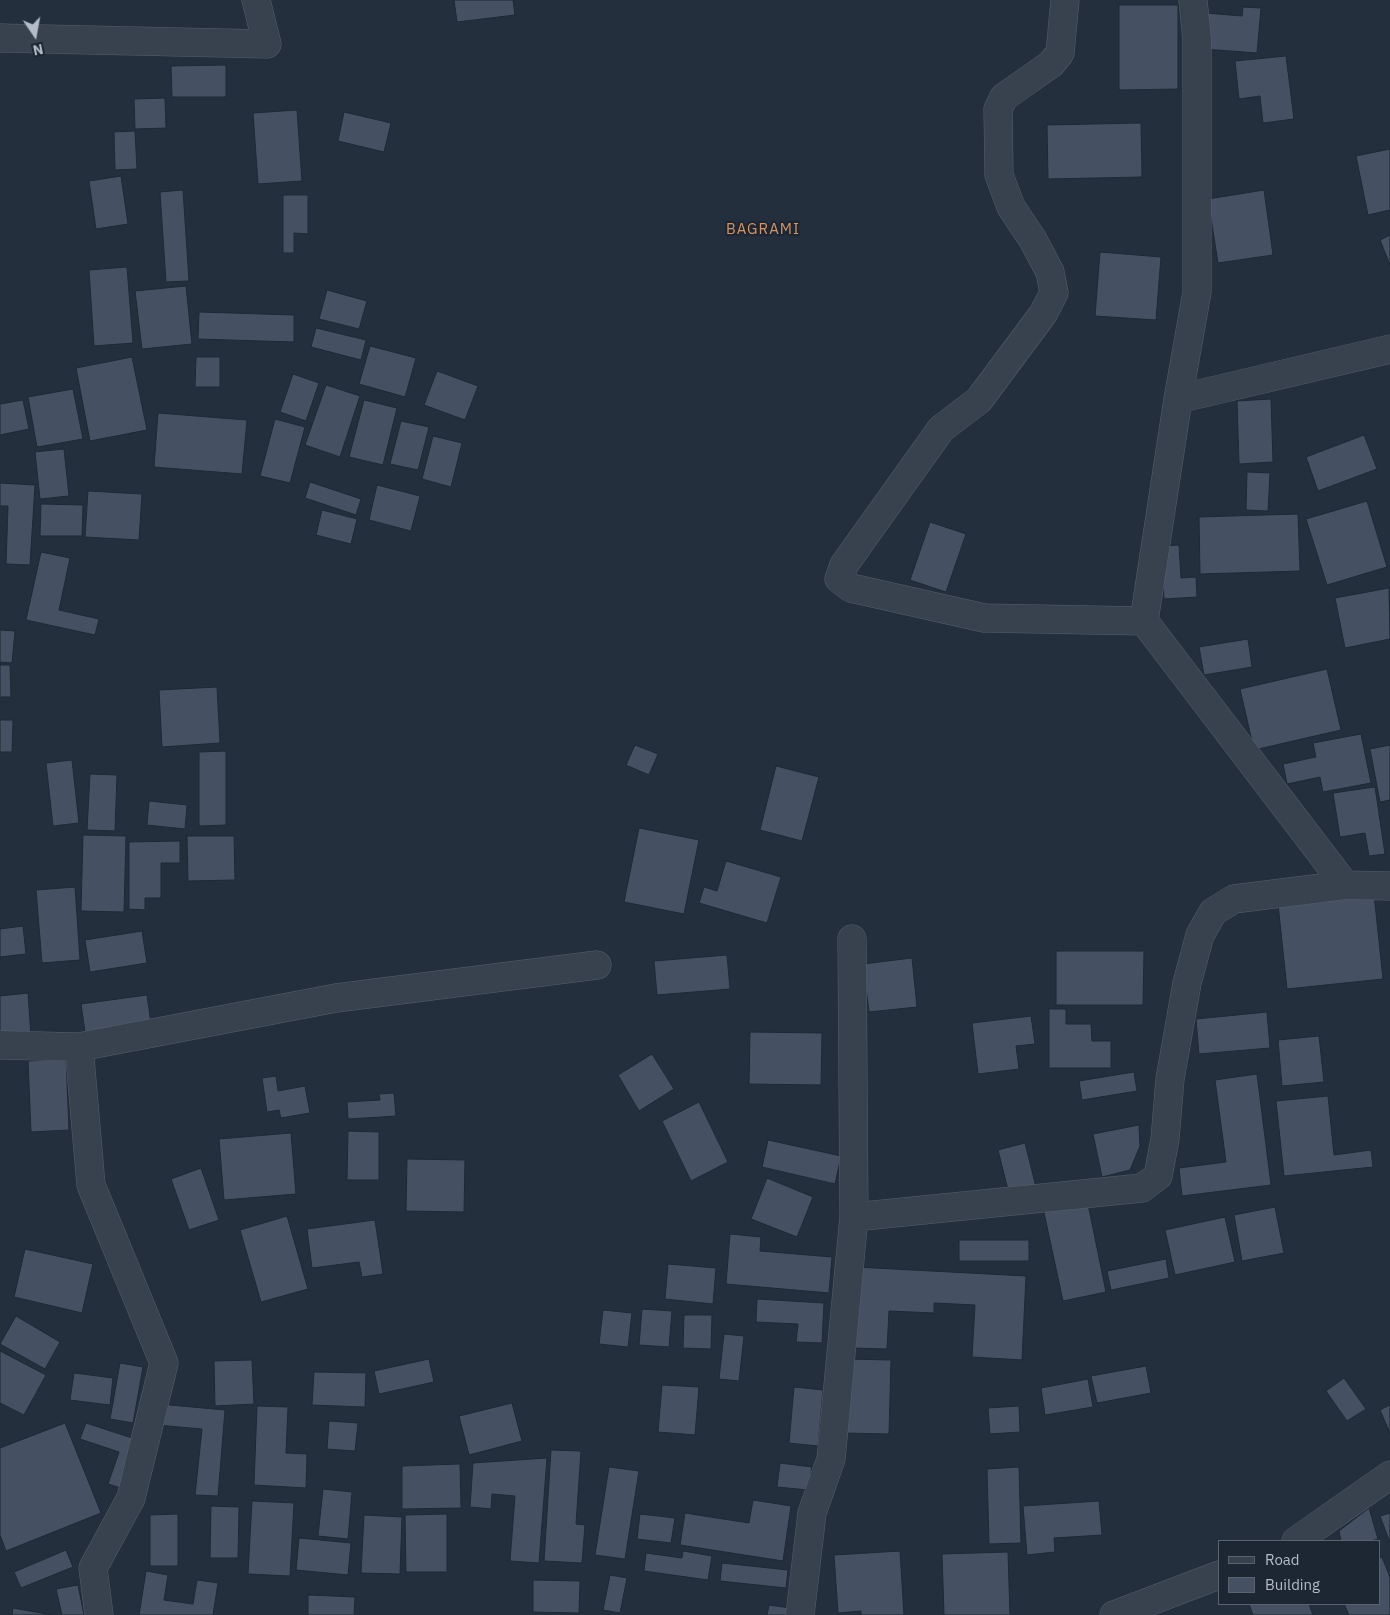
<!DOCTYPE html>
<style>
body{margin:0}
#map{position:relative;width:1390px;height:1615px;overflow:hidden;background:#242f3e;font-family:"IBM Plex Sans",sans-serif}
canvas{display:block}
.legend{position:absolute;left:1218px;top:1540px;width:162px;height:65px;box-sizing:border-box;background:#1d2633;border:1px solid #59626f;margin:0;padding:6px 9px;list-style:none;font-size:15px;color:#b4bcc9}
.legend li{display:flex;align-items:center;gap:10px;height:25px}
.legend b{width:25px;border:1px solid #59626f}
.north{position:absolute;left:10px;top:10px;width:50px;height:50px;-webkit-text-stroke:4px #1d2633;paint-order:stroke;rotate:168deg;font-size:14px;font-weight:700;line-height:20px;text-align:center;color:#b4bcc9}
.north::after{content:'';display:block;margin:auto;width:18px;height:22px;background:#b4bcc9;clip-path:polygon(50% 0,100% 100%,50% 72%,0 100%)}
</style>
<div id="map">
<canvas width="1390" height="1615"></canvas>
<ul class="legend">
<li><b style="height:6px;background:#38414e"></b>Road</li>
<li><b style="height:14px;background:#455162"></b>Building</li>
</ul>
<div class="north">N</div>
</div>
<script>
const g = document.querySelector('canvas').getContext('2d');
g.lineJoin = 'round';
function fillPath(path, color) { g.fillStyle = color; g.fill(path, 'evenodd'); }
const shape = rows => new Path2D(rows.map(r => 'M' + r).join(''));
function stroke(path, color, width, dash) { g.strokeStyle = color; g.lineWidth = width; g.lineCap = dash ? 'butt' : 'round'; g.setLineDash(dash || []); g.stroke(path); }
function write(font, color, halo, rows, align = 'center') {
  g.font = font + ' "IBM Plex Sans",sans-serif'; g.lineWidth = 4.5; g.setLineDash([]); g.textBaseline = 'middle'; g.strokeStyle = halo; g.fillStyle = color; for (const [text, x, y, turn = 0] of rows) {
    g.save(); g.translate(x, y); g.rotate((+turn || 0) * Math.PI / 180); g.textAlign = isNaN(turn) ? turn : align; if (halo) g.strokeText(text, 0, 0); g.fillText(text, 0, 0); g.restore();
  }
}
const building = shape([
 [454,0,513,0,515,15,457,22,454,0],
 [1119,5,1178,5,1178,89,1119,90,1119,5],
 [1243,7,1261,8,1257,53,1203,49,1206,13,1242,16,1243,7],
 [1286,56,1294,119,1263,123,1260,96,1239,99,1235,61,1286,56],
 [226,65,226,97,172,97,171,66,226,65],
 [165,98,166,128,135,129,134,99,165,98],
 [297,110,302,181,258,184,253,113,297,110],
 [344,112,391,123,384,152,338,141,344,112],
 [1141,123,1142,177,1048,179,1047,125,1141,123],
 [135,131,137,169,115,170,114,132,135,131],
 [1390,149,1390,210,1368,215,1356,156,1390,149],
 [121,176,128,224,96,229,89,181,121,176],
 [183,190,189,281,166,282,160,192,183,190],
 [1264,190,1273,255,1218,263,1208,199,1264,190],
 [283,195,308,195,308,234,294,233,294,253,283,253,283,195],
 [1390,235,1390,265,1380,240,1390,235],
 [1100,252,1161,257,1156,320,1095,316,1100,252],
 [127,267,133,343,94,346,89,270,127,267],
 [186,286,192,344,142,349,135,291,186,286],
 [327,290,367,301,359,329,319,319,327,290],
 [199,312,294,315,294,342,198,339,199,312],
 [316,328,366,340,361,360,311,347,316,328],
 [370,346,416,358,405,397,359,384,370,346],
 [132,357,147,430,90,441,76,368,132,357],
 [196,357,220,357,220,387,195,387,196,357],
 [437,371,478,386,465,420,424,405,437,371],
 [293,374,319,383,306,421,280,412,293,374],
 [326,385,360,396,340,457,305,445,326,385],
 [73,389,83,439,37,447,28,397,73,389],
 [1271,399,1273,462,1239,464,1237,401,1271,399],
 [23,400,29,429,0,435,0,404,23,400],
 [364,400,397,408,383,465,349,457,364,400],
 [158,413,247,420,242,474,154,467,158,413],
 [275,419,305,427,290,483,260,476,275,419],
 [401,421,429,427,418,470,390,464,401,421],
 [1364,435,1377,469,1318,491,1306,457,1364,435],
 [433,436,462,443,451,487,422,479,433,436],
 [64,449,69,496,40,499,35,452,64,449],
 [1247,472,1270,473,1268,511,1246,510,1247,472],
 [310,482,361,499,356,515,305,498,310,482],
 [0,483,35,485,30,565,6,564,8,506,0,506,0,483],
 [377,485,420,496,411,531,369,520,377,485],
 [88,491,142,494,139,540,85,537,88,491],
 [1367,501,1387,567,1327,585,1306,519,1367,501],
 [41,504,83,505,82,536,40,536,41,504],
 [322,510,357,519,351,544,316,535,322,510],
 [1298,514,1300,571,1200,574,1199,517,1298,514],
 [930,522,966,534,946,592,910,580,930,522],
 [1179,545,1181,578,1196,577,1197,597,1164,599,1161,546,1179,545],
 [41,552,70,558,59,610,99,619,95,635,26,620,41,552],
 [1389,588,1390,639,1345,648,1335,598,1389,588],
 [0,630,15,631,12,663,0,662,0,630],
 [1248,639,1252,667,1204,675,1199,647,1248,639],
 [0,665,10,665,11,697,0,697,0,665],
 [1327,669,1341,730,1254,750,1240,689,1327,669],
 [217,687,220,743,162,747,159,690,217,687],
 [0,720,13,720,12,752,0,752,0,720],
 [1361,734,1371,783,1323,792,1320,777,1287,784,1283,764,1316,757,1313,743,1361,734],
 [635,745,658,754,649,775,626,765,635,745],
 [1390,745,1390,800,1380,802,1370,749,1390,745],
 [226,751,226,825,199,826,199,752,226,751],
 [72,760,79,823,53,826,46,763,72,760],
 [776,766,819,777,802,841,760,830,776,766],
 [90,774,117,775,115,831,87,830,90,774],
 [1375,787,1385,854,1369,856,1365,833,1340,837,1333,793,1375,787],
 [149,801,187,805,185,829,147,825,149,801],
 [639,828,699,840,684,914,624,902,639,828],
 [83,835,126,836,124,912,81,911,83,835],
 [187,836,234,836,235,880,188,881,187,836],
 [180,841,180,863,161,863,161,898,145,898,145,910,129,909,129,842,180,841],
 [726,861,781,877,767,923,699,903,704,887,717,891,726,861],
 [75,887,80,960,42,963,36,890,75,887],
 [1374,894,1383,979,1287,989,1278,904,1374,894],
 [23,926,26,954,0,957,0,929,23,926],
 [142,931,147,963,90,972,85,940,142,931],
 [1056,951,1144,951,1143,1005,1056,1005,1056,951],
 [727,955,730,989,657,995,654,961,727,955],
 [912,958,917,1007,869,1012,863,964,912,958],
 [28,993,31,1036,0,1039,0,996,28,993],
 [147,995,151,1023,85,1032,81,1004,147,995],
 [1049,1009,1066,1009,1066,1024,1091,1024,1092,1041,1111,1041,1111,1068,1049,1068,1049,1009],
 [1267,1012,1270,1048,1199,1054,1196,1019,1267,1012],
 [1031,1016,1035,1044,1016,1046,1019,1069,978,1074,972,1023,1031,1016],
 [750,1032,822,1033,821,1085,749,1084,750,1032],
 [1319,1036,1324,1082,1282,1086,1278,1040,1319,1036],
 [652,1054,674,1089,639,1111,618,1075,652,1054],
 [66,1059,69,1130,31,1132,28,1061,66,1059],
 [1134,1072,1137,1091,1082,1100,1079,1081,1134,1072],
 [1257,1074,1271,1185,1182,1196,1179,1168,1226,1162,1215,1080,1257,1074],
 [276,1076,278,1091,305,1086,310,1113,281,1118,279,1110,267,1112,262,1078,276,1076],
 [394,1093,396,1116,348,1119,347,1102,380,1100,379,1094,394,1093],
 [1328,1096,1334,1155,1371,1150,1373,1167,1284,1176,1276,1101,1328,1096],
 [699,1102,728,1162,691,1181,662,1121,699,1102],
 [1139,1125,1140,1146,1130,1170,1102,1177,1093,1134,1139,1125],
 [348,1131,379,1132,379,1180,347,1180,348,1131],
 [291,1133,296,1194,224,1200,219,1139,291,1133],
 [768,1140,841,1156,835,1184,762,1167,768,1140],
 [1025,1143,1036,1187,1009,1194,998,1150,1025,1143],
 [407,1159,465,1160,464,1212,406,1211,407,1159],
 [201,1168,219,1220,189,1230,171,1179,201,1168],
 [767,1178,813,1197,797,1237,751,1219,767,1178],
 [1087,1199,1106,1292,1063,1301,1043,1208,1087,1199],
 [1275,1207,1284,1253,1242,1261,1234,1215,1275,1207],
 [287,1216,308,1289,261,1302,240,1230,287,1216],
 [1225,1217,1235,1262,1175,1275,1165,1230,1225,1217],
 [375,1220,383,1274,362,1277,359,1262,312,1268,307,1229,375,1220],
 [730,1234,761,1237,760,1251,832,1257,829,1293,726,1284,730,1234],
 [959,1240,1029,1240,1029,1261,959,1261,959,1240],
 [25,1249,93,1264,82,1313,14,1297,25,1249],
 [1166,1259,1169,1278,1111,1290,1107,1271,1166,1259],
 [668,1264,716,1268,713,1304,665,1299,668,1264],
 [855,1267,1026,1276,1022,1360,972,1357,975,1305,934,1303,934,1313,889,1311,887,1349,850,1348,855,1267],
 [757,1299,824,1303,822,1343,796,1342,798,1324,756,1322,757,1299],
 [642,1309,672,1311,669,1347,639,1345,642,1309],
 [603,1310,632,1313,628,1347,599,1344,603,1310],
 [684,1315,712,1315,711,1349,683,1348,684,1315],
 [16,1316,60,1342,45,1369,0,1344,16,1316],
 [724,1334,744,1336,739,1381,719,1379,724,1334],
 [0,1351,46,1375,24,1415,0,1403,0,1351],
 [429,1359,434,1382,379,1394,374,1371,429,1359],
 [846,1359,891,1360,889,1434,844,1433,846,1359],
 [252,1360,254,1404,215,1406,214,1361,252,1360],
 [120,1363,143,1367,133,1423,110,1419,120,1363],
 [1146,1366,1151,1393,1097,1403,1091,1376,1146,1366],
 [314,1372,366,1373,365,1407,312,1405,314,1372],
 [74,1373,113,1378,110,1405,70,1400,74,1373],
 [1344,1378,1366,1409,1347,1421,1326,1391,1344,1378],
 [1088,1379,1093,1407,1045,1415,1041,1388,1088,1379],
 [662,1385,699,1387,695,1435,658,1432,662,1385],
 [794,1387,823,1390,818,1446,789,1443,794,1387],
 [512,1403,522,1441,469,1455,459,1416,512,1403],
 [159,1404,225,1410,218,1496,195,1495,202,1429,157,1425,159,1404],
 [1390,1405,1390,1433,1380,1410,1390,1405],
 [257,1406,288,1407,286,1453,307,1454,306,1488,254,1485,257,1406],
 [1019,1406,1020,1432,990,1434,988,1408,1019,1406],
 [329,1421,358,1423,355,1451,327,1449,329,1421],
 [65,1423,101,1513,6,1551,0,1535,0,1448,65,1423],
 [86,1423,141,1441,124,1489,108,1484,119,1452,80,1439,86,1423],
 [551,1450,581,1451,576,1524,585,1525,582,1563,544,1561,551,1450],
 [547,1458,539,1563,510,1561,515,1496,492,1494,491,1509,470,1507,473,1463,547,1458],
 [780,1463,812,1467,808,1490,777,1487,780,1463],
 [460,1464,461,1508,402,1509,402,1466,460,1464],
 [609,1467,639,1471,625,1559,595,1555,609,1467],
 [1019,1467,1021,1543,989,1544,987,1469,1019,1467],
 [323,1489,352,1492,348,1539,318,1536,323,1489],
 [753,1500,791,1506,783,1561,680,1545,685,1513,749,1523,753,1500],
 [252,1501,294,1503,290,1576,248,1574,252,1501],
 [1099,1501,1102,1535,1054,1538,1055,1552,1027,1555,1023,1506,1099,1501],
 [211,1506,239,1507,238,1558,210,1558,211,1506],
 [1369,1508,1378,1539,1371,1541,1341,1541,1339,1531,1369,1508],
 [1390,1513,1390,1543,1380,1516,1390,1513],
 [178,1514,178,1566,150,1566,150,1515,178,1514],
 [447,1514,447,1572,406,1572,405,1515,447,1514],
 [640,1514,675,1518,671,1543,637,1539,640,1514],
 [364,1515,402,1517,400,1574,361,1573,364,1515],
 [299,1538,351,1543,348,1575,296,1570,299,1538],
 [66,1550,73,1567,21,1588,14,1572,66,1550],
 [683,1551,712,1556,708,1580,644,1571,646,1553,682,1558,683,1551],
 [900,1551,904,1615,861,1615,861,1611,838,1613,834,1555,900,1551],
 [1008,1552,1010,1615,944,1615,942,1554,1008,1552],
 [1382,1557,1390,1577,1390,1615,1349,1615,1344,1604,1379,1604,1379,1558,1382,1557],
 [722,1563,788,1570,786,1588,720,1581,722,1563],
 [146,1571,168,1575,164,1600,193,1604,197,1580,218,1583,213,1615,139,1615,146,1571],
 [610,1575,627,1578,620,1613,603,1610,610,1575],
 [533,1580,580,1581,579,1613,533,1612,533,1580],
 [78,1585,84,1615,62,1615,56,1589,78,1585],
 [308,1595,355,1597,354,1615,308,1615,308,1595],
 [1249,1604,1309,1604,1313,1615,1253,1615,1249,1604],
 [769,1605,790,1608,789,1615,767,1615,769,1605],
 [13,1608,52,1615,12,1615,13,1608]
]);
const minor = shape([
 [1065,0,1060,53,1051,64,1004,97,998,109,999,175,1011,207,1033,240,1050,272,1054,293,1043,314,979,400,941,429,844,565,839,579,851,588,984,618,1144,621],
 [0,38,267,44,256,0],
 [1178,399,1197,292,1197,40,1193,0],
 [1345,885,1144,621,1178,399,1390,349],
 [0,1045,79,1047,336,998,597,965],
 [79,1047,91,1185,164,1363,131,1498,93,1568,99,1615],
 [854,1217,1142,1188,1158,1176,1165,1139,1170,1079,1187,983,1200,935,1213,912,1234,899,1345,885,1390,886],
 [1296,1541,1390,1475],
 [800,1615,812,1513,831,1459,854,1217,852,939],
 [1114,1615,1219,1575]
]);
const quarterNames = [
 ["BAGRAMI",763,230]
];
fillPath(building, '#455162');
stroke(building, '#1f2835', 1);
stroke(minor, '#565f6c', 29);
stroke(minor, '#38414e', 28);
g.letterSpacing = '1px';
write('15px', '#d59563', '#1d2633', quarterNames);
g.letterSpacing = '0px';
</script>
